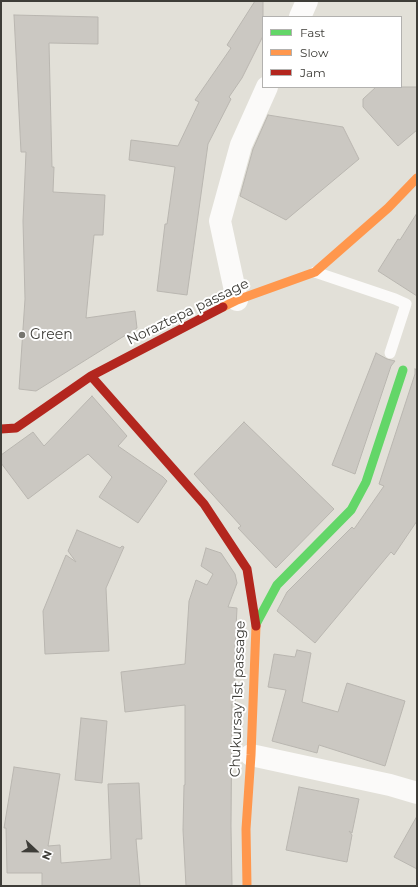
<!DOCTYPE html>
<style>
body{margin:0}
#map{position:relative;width:418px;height:887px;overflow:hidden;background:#e2e0d8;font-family:Montserrat,sans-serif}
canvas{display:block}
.frame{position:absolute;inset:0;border:2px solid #3e3d38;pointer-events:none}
.legend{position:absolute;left:262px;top:16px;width:140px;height:72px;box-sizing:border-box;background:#fff;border:1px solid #b2b1af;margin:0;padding:5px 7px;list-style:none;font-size:12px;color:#3e3d38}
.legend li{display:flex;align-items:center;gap:8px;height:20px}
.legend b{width:20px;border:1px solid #b2b1af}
.north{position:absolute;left:16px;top:831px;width:40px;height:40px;-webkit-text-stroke:3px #fff;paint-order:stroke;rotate:112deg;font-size:11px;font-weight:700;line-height:16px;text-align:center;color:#3e3d38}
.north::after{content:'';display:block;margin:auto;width:14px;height:18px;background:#3e3d38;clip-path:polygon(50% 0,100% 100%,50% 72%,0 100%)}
</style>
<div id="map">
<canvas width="418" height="887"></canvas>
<div class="frame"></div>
<ul class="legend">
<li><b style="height:5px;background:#63d668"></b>Fast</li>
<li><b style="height:5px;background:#ff974d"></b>Slow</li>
<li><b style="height:5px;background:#b3261e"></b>Jam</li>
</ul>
<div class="north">N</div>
</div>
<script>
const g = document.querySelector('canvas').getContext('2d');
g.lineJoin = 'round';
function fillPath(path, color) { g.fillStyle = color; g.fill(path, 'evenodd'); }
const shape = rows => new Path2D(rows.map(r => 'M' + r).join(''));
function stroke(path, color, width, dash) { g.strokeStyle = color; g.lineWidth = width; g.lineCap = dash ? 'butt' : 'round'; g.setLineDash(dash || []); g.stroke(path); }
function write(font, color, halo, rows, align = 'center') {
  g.font = font + ' Montserrat,sans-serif'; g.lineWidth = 4; g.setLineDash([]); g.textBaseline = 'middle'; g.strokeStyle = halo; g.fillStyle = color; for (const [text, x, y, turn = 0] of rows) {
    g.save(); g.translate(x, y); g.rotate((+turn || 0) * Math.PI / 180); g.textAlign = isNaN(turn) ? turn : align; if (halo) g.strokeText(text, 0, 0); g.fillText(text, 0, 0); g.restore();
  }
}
const building = shape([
 [255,1,263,1,263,36,242,78,229,97,231,99,208,144,187,295,157,291,165,224,167,224,175,167,129,160,131,140,178,146,199,102,195,100,231,48,227,45,255,1],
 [14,15,98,17,98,44,49,43,52,167,54,167,53,192,105,195,103,235,94,235,86,318,135,311,137,328,36,391,19,389,25,299,23,221,26,152,21,152,14,15],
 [376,87,417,87,417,130,398,146,363,107,363,99,376,87],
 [268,115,343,127,359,159,286,220,240,196,253,149,268,115],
 [417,213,417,296,378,271,398,239,400,240,417,213],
 [376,353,387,359,395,361,391,366,355,474,332,465,376,353],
 [415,369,417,370,417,521,394,555,391,552,315,643,277,611,287,592,352,527,354,529,384,486,379,484,415,374,415,369],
 [92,396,127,436,118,446,163,477,167,481,138,523,99,497,112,477,88,454,28,499,1,463,1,455,33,432,44,446,92,396],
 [244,422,334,509,276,568,238,528,241,526,194,474,244,422],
 [77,530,120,548,122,546,124,547,106,588,109,651,45,654,43,611,66,555,76,562,68,551,77,530],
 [206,548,221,553,235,574,237,583,228,607,237,608,235,649,235,704,232,704,231,826,232,886,186,886,183,830,184,785,185,785,185,705,125,712,121,672,185,664,189,601,196,580,207,585,213,574,201,566,206,548],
 [297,650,311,653,302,702,338,712,347,683,405,701,385,766,319,745,317,753,272,741,286,690,268,687,274,654,295,657,297,650],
 [81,718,107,721,102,783,75,780,81,718],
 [14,767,60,774,48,846,60,845,61,863,111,859,108,784,139,783,142,839,136,839,140,886,42,886,42,873,7,873,6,828,4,828,14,767],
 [299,787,359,799,352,833,349,831,352,835,347,862,286,850,299,787],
 [417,816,417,869,394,857,417,816]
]);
const lane = shape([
 [315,272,395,299,406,304,390,353]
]);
const street = shape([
 [300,17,307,1],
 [237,300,220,221,241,145,267,87],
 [251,755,390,785,417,793]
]);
const fast = shape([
 [256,624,277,585,351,510,366,482,403,370]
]);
const slow = shape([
 [223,307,237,300,315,272,388,208,417,178],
 [247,886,246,829,251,755,256,626]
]);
const jam = shape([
 [91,376,204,504,247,569,256,626],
 [1,429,16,428,91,376,223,307]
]);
const markers = [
 [22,335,4,"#777670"]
];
const streetNames = [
 ["Noraztepa passage",188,312,-26],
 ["Chukursay 1st passage",238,699,-88]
];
const poiNames = [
 ["Green",30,335]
];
fillPath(building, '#cbc8c2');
stroke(building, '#b9b6b0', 1);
stroke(lane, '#fbfaf9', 11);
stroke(street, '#fbfaf9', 22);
stroke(fast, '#63d668', 9);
stroke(slow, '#ff974d', 9);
stroke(jam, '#b3261e', 9);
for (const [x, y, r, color] of markers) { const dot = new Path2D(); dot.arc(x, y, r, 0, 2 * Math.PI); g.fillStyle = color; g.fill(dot); stroke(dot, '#fff', 1.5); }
write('14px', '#3e3d38', '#fff', streetNames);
write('14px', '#3e3d38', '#fff', poiNames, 'left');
</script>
